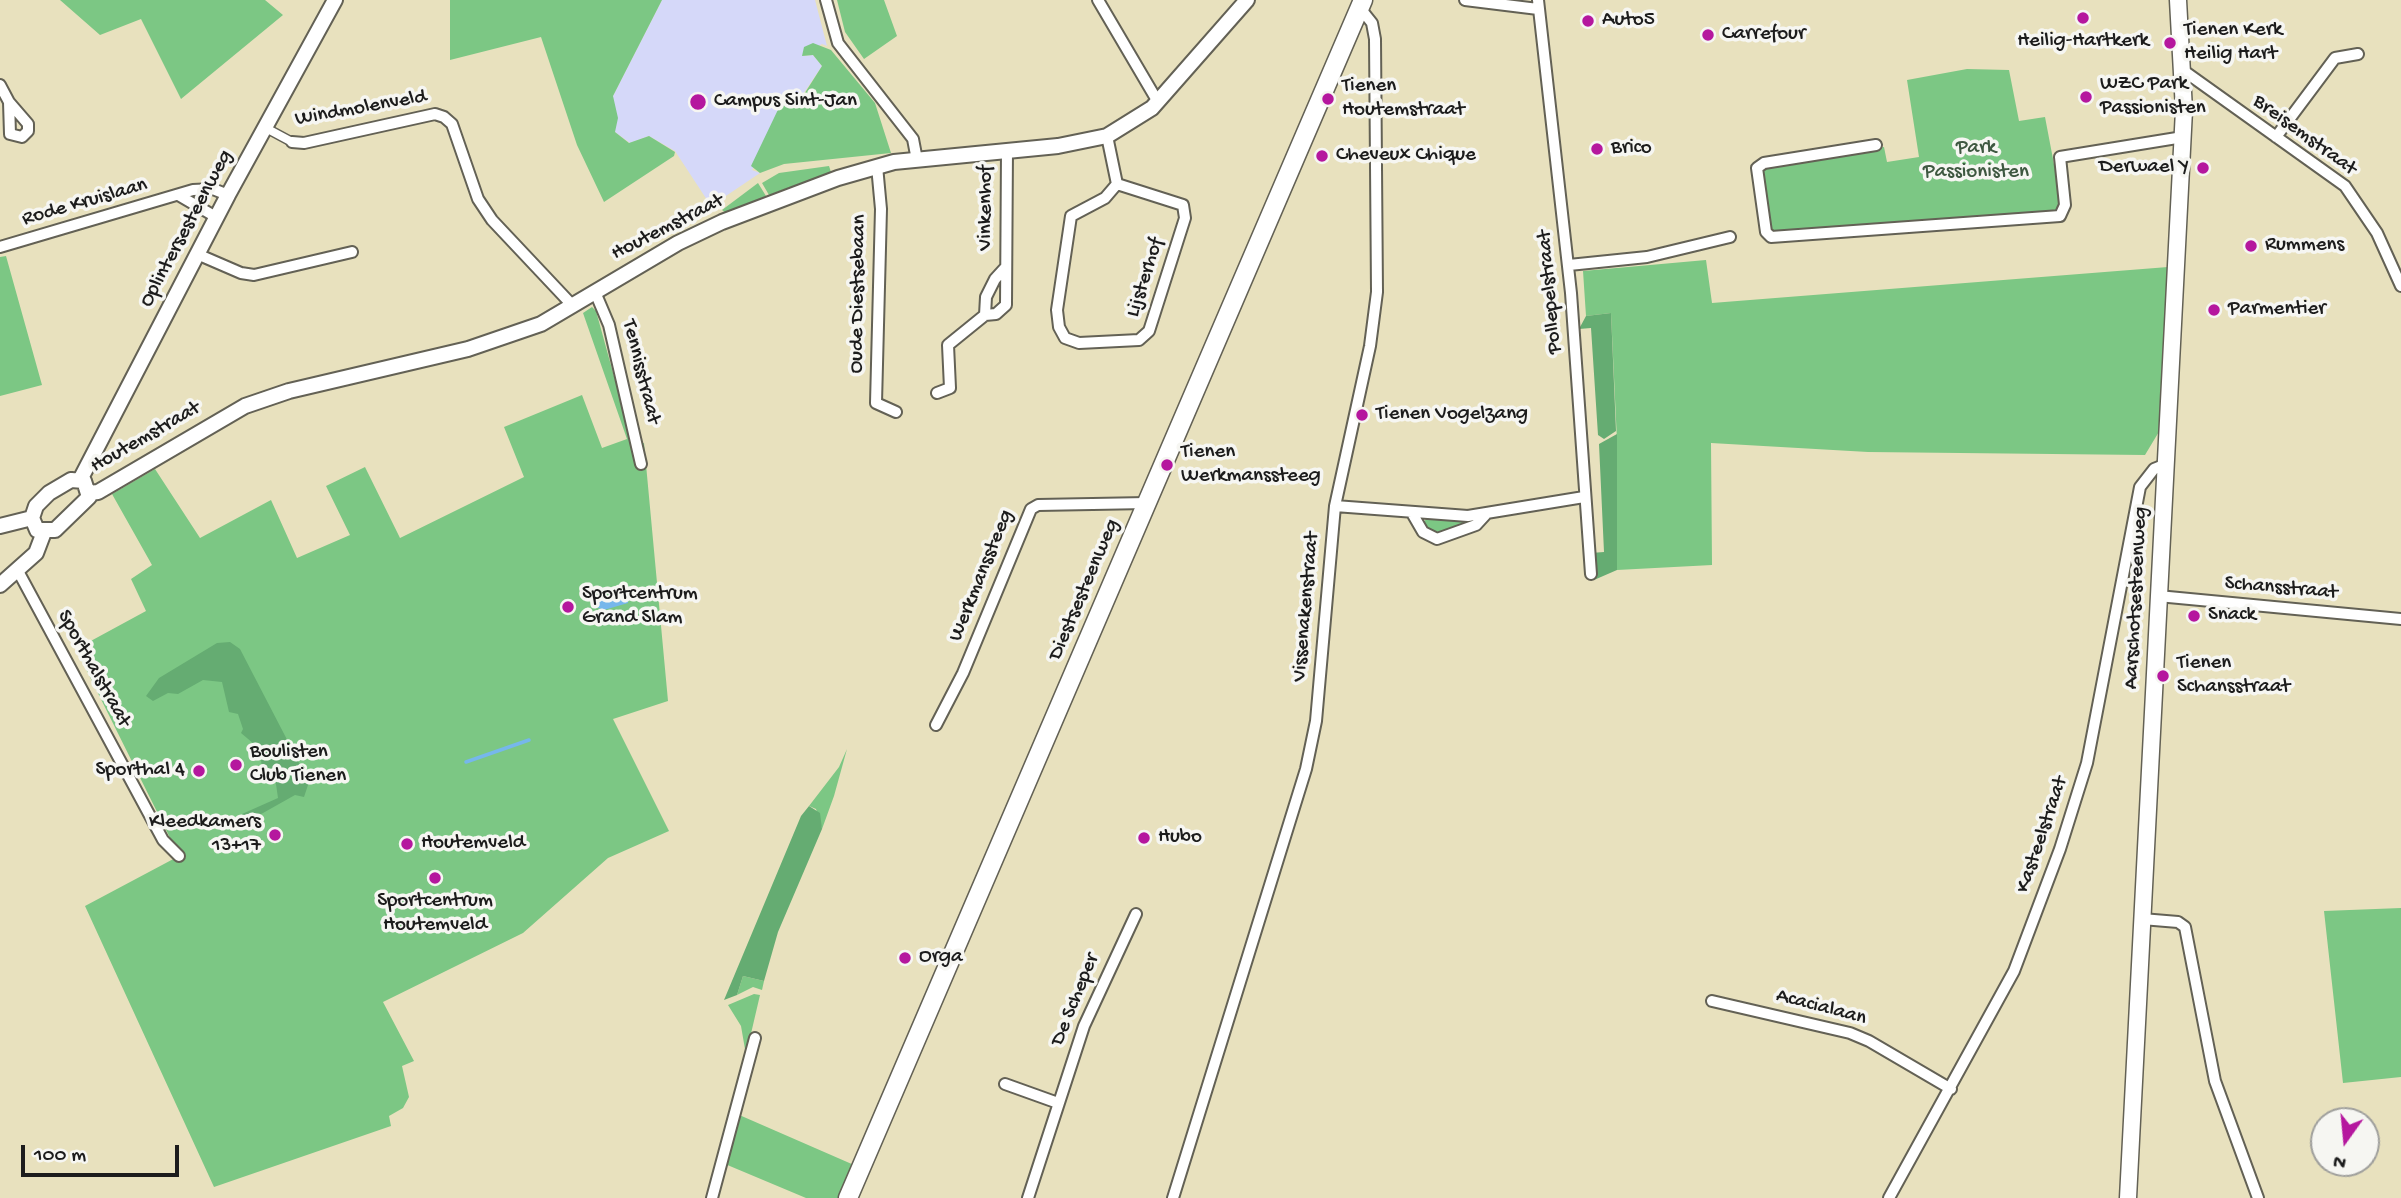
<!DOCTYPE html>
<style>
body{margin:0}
#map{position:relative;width:2401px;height:1198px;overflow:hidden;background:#e8e1be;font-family:"Gochi Hand",sans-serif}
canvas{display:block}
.north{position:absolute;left:2310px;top:1107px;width:70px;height:70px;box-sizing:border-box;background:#f6f6f2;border:2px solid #9f9f9c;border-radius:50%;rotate:195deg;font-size:19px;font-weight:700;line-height:28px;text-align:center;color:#1c1c1c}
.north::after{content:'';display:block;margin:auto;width:24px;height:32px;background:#b5179e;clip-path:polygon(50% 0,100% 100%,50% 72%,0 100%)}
.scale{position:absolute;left:21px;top:1145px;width:158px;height:32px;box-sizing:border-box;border:4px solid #1c1c1c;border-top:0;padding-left:9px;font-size:21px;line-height:24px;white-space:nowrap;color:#1c1c1c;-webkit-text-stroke:5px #f6f6f2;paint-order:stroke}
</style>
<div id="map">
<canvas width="2401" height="1198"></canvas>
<div class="north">N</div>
<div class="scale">100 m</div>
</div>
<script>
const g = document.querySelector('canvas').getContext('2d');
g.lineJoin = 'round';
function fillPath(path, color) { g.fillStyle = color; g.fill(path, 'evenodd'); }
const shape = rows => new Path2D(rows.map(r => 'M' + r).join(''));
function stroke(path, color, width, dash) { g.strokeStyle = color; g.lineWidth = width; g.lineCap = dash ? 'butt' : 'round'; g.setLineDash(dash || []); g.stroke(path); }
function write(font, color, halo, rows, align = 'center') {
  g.font = font + ' "Gochi Hand",sans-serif'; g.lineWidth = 7; g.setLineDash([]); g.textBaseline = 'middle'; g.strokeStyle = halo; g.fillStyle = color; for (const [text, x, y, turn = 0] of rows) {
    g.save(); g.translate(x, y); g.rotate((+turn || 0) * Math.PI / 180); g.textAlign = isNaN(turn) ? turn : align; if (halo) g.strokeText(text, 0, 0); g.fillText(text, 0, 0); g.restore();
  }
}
const built = shape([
 [662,0,815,0,827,46,822,44,803,56,813,55,822,66,752,170,760,173,711,206,675,151,649,136,630,143,615,132,613,96]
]);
const green = shape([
 [60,0,265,0,283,15,181,99,141,19,100,35],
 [450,0,662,0,613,96,618,118,615,132,629,143,649,136,675,152,674,156,604,202,577,145,541,37,450,60],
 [837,0,884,0,897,36,864,59,845,32],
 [813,43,831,50,875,103,891,153,784,164,760,173,751,166,785,95,788,92,801,99,822,66,813,55,802,56,804,47],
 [1967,69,2009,70,2019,121,2045,117,2061,201,2058,211,1778,235,1769,230,1761,172,1769,164,1884,147,1887,162,1919,157,1907,80],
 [829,166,831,172,769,195,762,183,779,173],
 [758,183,766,196,726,213,722,210],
 [6,256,42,385,0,396,0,257],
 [1706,260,1712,303,2168,267,2163,425,2145,455,1868,452,1711,443,1712,565,1617,570,1617,441,1611,313,1586,316,1583,271],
 [592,307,596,311,633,445,644,443,668,701,613,719,669,831,608,858,523,933,383,1002,414,1061,402,1066,409,1097,403,1108,389,1116,391,1126,214,1187,85,906,179,856,76,649,146,611,131,579,152,565,112,494,155,469,200,538,271,500,297,558,350,535,326,486,365,467,400,538,524,477,504,427,582,395,602,448,627,439,583,313],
 [1426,519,1466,520,1467,523,1435,535,1422,525],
 [847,749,834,796,822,829,816,809,809,806,839,767],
 [2401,908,2401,1077,2343,1083,2324,911],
 [743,976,764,981,762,990,753,987,737,995],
 [754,994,760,995,746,1055,741,1026,728,1005],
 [737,1114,854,1165,839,1198,806,1198,725,1164]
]);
const forest = shape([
 [1611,313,1616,431,1604,439,1598,435,1591,328,1579,329,1586,316],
 [1617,434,1617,570,1594,580,1591,553,1604,552,1599,444],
 [230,642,240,649,309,782,304,797,295,795,247,822,242,819,242,814,278,798,276,784,271,774,262,770,260,749,241,733,243,729,238,714,229,712,222,682,203,680,178,694,168,693,153,701,146,696,159,678,217,643],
 [809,806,820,813,822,829,778,932,764,981,743,976,737,995,724,1000,801,816]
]);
const water = shape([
 [622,592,628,594,628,603,604,610,596,607,599,599]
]);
const stream = shape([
 [466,762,529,740]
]);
const pedestrian = shape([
 [264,127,292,142]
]);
const minor = shape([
 [826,0,838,43,913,139,917,160],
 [1098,0,1158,102],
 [1465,0,1538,9],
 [1538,0,1571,293,1591,574],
 [2184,71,2345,186,2377,233,2401,286],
 [0,85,9,102,28,124,28,131,22,137,10,134,9,102],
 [1107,136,1117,184],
 [2276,137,2335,58,2358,54],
 [292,142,304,143,435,114,444,117,452,124,478,199,492,220,573,306],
 [1876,145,1764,163,1757,168,1766,232,1771,237,2060,216,2065,205,2060,157,2183,137],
 [877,166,881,209,876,403,896,412],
 [1117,184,1183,205,1185,218,1149,331,1139,340,1079,343,1065,338,1059,327,1057,310,1071,216,1105,198,1117,184],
 [180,196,216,217],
 [0,247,193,190,213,189,228,195],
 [197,254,241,273,254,275,352,252],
 [1569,265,1647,257,1730,237],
 [595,292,609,325,641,464],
 [985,315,986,297,995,279,1006,267],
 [937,393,950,388,948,345,985,315,996,314,1006,305,1007,150],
 [1335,506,1468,516,1584,497],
 [1412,513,1423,532,1437,539,1476,525,1487,513],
 [18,571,163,840,179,856],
 [2158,596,2401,619],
 [936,725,963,673,1031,509,1038,505,1147,503],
 [2142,919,2178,922,2185,927,2215,1081,2258,1198],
 [1712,1001,1850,1033,1869,1041,1951,1089],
 [1005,1084,1058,1103],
 [712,1198,755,1038],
 [1028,1198,1084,1026,1136,914],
 [1173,1198,1306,769,1316,721,1335,506,1370,346,1377,292,1375,39,1372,23,1360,8],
 [1889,1198,2014,971,2060,849,2087,763,2140,487,2154,469,2164,465]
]);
const tertiary = shape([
 [71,480,84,481,89,497,55,530,37,530,32,518,36,506,49,493,71,480],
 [80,480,228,195,335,0],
 [89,493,98,492,245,406,289,391,468,349,541,324,678,243,722,222,838,178,894,162,1058,146,1107,136,1152,108,1247,0],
 [0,526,32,518],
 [0,585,36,553,44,532]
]);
const secondary = shape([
 [2128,1198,2184,110,2178,0]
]);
const primary = shape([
 [848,1198,1363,0]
]);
const markers = [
 [2083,18,7,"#b5179e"],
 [1588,21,7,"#b5179e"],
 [1708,35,7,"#b5179e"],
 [2170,43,7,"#b5179e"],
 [2086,97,7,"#b5179e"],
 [1328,99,7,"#b5179e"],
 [698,102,9,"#b5179e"],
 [1597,149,7,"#b5179e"],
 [1322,156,7,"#b5179e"],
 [2203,168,7,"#b5179e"],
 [2251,246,7,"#b5179e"],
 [2214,310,7,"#b5179e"],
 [1362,415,7,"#b5179e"],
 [1167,465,7,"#b5179e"],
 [568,607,7,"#b5179e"],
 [2194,616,7,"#b5179e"],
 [2163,676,7,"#b5179e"],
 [236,765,7,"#b5179e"],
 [199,771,7,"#b5179e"],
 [275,835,7,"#b5179e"],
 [1144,838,7,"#b5179e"],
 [407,844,7,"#b5179e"],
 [435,878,7,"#b5179e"],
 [905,958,7,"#b5179e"]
];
const poiNames = [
 ["Auto5",1602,21],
 ["Tienen Kerk",2184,31],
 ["Heilig Hart",2184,55],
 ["Carrefour",1722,35],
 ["Heilig-Hartkerk",2083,42,"center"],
 ["WZC Park",2100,85],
 ["Passionisten",2100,109],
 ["Tienen",1342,87],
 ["Houtemstraat",1342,111],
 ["Campus Sint-Jan",714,102],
 ["Brico",1611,149],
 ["Cheveux Chique",1336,156],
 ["Derwael Y",2189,168,"right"],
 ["Rummens",2265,246],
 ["Parmentier",2228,310],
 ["Tienen Vogelzang",1376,415],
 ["Tienen",1181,453],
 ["Werkmanssteeg",1181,477],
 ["Sportcentrum",582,595],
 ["Grand Slam",582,619],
 ["Snack",2208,616],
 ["Tienen",2177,664],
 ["Schansstraat",2177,688],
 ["Boulisten",250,753],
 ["Club Tienen",250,777],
 ["Sporthal 4",185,771,"right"],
 ["Kleedkamers",261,823,"right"],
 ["13+17",261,847,"right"],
 ["Hubo",1158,838],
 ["Houtemveld",421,844],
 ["Sportcentrum",435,902,"center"],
 ["Houtemveld",435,926,"center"],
 ["Orga",919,958]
];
const streetNames = [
 ["Windmolenveld",361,109,-10],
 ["Breisemstraat",2304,136,36],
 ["Rode Kruislaan",85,203,-16],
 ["Vinkenhof",987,208,-90],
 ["Houtemstraat",668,228,-27],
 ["Oplintersesteenweg",187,229,-62],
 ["Lijsterhof",1146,278,-72],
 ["Pollepelstraat",1551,292,-95],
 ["Oude Diestsebaan",859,294,-89],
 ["Tennisstraat",640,372,76],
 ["Houtemstraat",146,438,-30],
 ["Werkmanssteeg",982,576,-68],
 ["Schansstraat",2281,589,5],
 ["Diestsesteenweg",1085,590,-67],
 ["Aarschotsesteenweg",2137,598,-87],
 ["Vissenakenstraat",1307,607,-85],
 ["Sporthalstraat",93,669,61],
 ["Kasteelstraat",2043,835,-71],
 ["De Scheper",1076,1000,-68],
 ["Acacialaan",1821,1008,15]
];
const parkNames = [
 ["Park",1976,149],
 ["Passionisten",1976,173]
];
fillPath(built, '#d5d8f9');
fillPath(green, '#7cc784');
fillPath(forest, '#65ac72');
fillPath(water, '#76b7eb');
stroke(stream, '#76b7eb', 3.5);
stroke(pedestrian, '#636155', 11);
stroke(minor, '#636155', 14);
stroke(tertiary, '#636155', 18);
stroke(secondary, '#636155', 19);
stroke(primary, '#636155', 21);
stroke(pedestrian, '#fff', 8);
stroke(minor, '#fff', 10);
stroke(tertiary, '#fff', 14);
stroke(secondary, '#fff', 16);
stroke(primary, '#fff', 18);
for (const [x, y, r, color] of markers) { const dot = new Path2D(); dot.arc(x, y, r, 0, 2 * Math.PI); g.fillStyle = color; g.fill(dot); stroke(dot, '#f6f6f2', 2.5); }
write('21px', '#1c1c1c', '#f6f6f2', poiNames, 'left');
write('21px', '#1c1c1c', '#f6f6f2', streetNames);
write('21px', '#3e5840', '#f6f6f2', parkNames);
</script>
